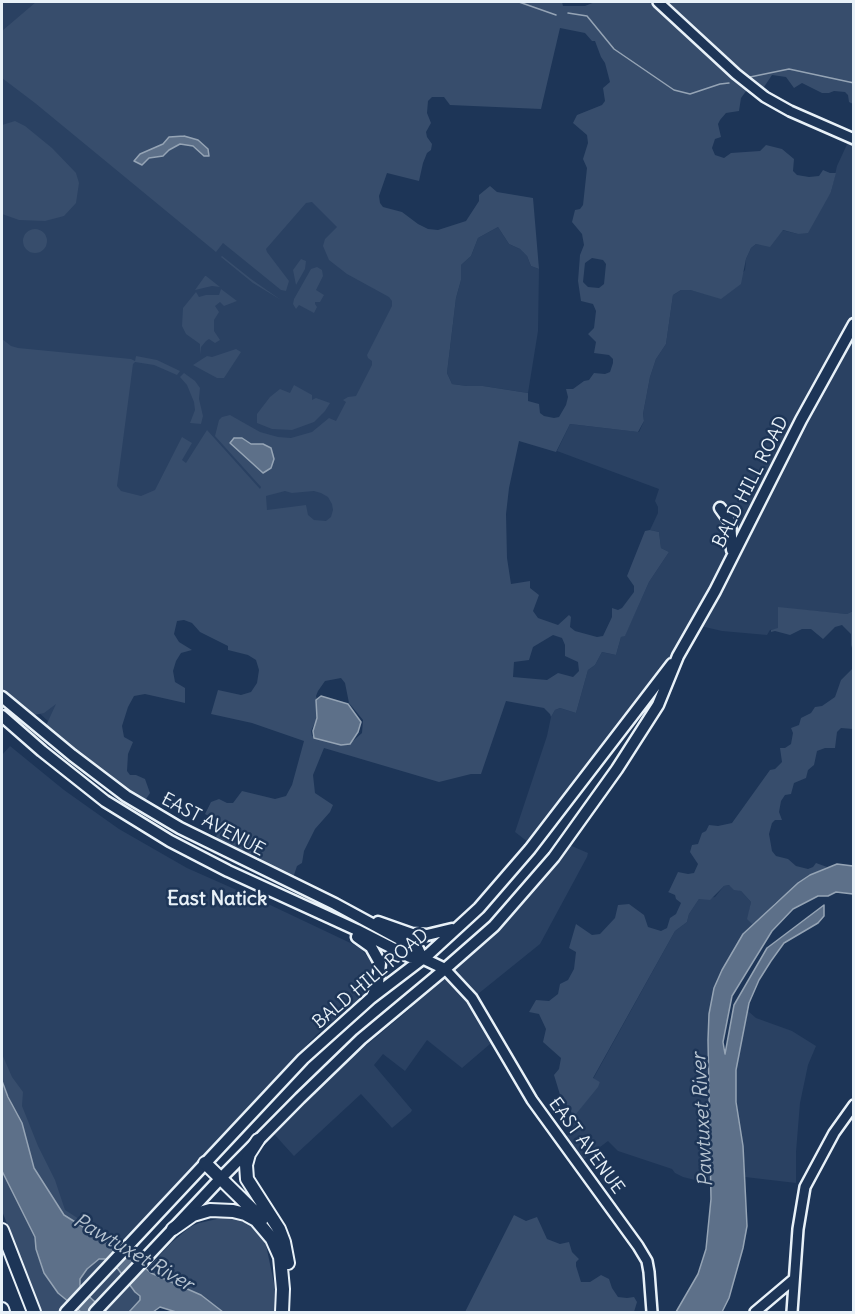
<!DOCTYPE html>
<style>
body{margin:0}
#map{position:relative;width:855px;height:1314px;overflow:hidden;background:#1d3557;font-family:Delius,sans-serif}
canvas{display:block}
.frame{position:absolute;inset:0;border:3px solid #e8f1f8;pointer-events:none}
</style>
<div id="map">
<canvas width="855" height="1314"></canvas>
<div class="frame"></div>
</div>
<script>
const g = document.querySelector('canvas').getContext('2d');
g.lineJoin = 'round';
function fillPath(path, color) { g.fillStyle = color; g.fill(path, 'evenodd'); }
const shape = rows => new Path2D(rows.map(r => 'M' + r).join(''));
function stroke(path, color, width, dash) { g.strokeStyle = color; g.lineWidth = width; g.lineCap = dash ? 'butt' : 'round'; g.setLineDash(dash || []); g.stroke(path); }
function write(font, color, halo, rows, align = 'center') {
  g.font = font + ' Delius,sans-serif'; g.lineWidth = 5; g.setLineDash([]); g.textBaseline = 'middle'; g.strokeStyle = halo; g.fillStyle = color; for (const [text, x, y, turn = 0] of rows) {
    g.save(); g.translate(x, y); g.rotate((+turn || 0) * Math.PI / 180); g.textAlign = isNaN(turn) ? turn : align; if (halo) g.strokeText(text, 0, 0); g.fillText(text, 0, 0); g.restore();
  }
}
const built = shape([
 [2,2,318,2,301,26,413,298,360,514,307,558,222,459,61,733,37,711,119,495,17,352,2,344],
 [849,140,853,142,853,611,847,614,778,608,778,629,770,630,767,635,722,631,696,625,686,643,532,844,528,842,515,832,547,736,551,717,555,710,560,708,576,713,588,670,595,665,602,652,616,655,621,637,625,635,649,582,669,552,661,548,659,532,650,530,658,513,658,507,655,501,659,489,557,451,570,424,639,432,644,421,643,414,650,377,656,359,666,344,673,295,681,290,690,290,721,298,745,270,746,259,751,248,756,244,767,245,782,230,798,234,831,192,837,166],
 [498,227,509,244,520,249,527,256,531,266,539,269,538,331,528,393,483,386,467,386,452,384,447,373,456,298,461,280,461,265,471,256,478,238],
 [10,746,64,790,119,829,187,868,266,903,361,948,372,963,374,974,367,993,317,1034,184,1178,115,1248,61,1216,2,1067,2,755],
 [567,844,588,853,587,857,540,944,473,998,497,1038,462,1068,427,1040,405,1071,383,1054,374,1065,412,1110,411,1112,392,1128,361,1094,294,1156,293,1155,274,1134,356,1054,411,1008,409,999,443,971],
 [729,885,741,891,751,902,748,919,753,925,707,1067,710,1127,710,1182,705,1178,695,1180,683,1177,675,1173,672,1169,618,1151,608,1141,579,1163,561,1140,570,1133,572,1119,600,1082,593,1079,675,931,687,922,689,914,699,899,715,897,724,886],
 [748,1011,756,1018,792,1031,816,1046,808,1065,800,1103,796,1152,796,1183,745,1177,743,1146,736,1102,736,1070]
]);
const green = shape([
 [36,2,562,2,563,6,585,6,595,2,853,2,853,104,849,102,848,95,845,92,834,91,829,93,822,93,802,83,794,88,786,77,772,75,760,93,749,87,741,98,739,111,726,113,720,120,718,124,721,137,715,139,712,148,715,155,724,158,731,153,760,151,766,145,782,149,794,159,793,171,797,175,809,177,819,176,823,170,830,173,836,173,831,192,808,233,798,234,783,230,770,247,756,244,751,248,746,259,741,284,721,299,690,290,681,290,673,295,666,344,656,359,650,377,643,414,644,421,638,432,570,424,556,452,519,441,509,488,506,514,507,558,511,584,530,581,530,588,539,595,533,611,538,618,558,625,569,615,571,617,570,627,575,631,597,637,603,636,612,617,612,608,618,610,622,608,634,592,634,586,627,576,645,531,650,530,659,532,661,548,669,552,649,582,625,636,621,637,616,655,602,652,595,665,588,670,576,713,560,708,555,710,551,717,550,714,544,708,506,701,481,774,471,774,439,782,324,748,313,775,315,793,333,805,330,812,315,829,304,851,302,863,297,866,291,884,216,846,217,825,215,820,205,814,211,802,219,799,227,803,233,803,242,791,275,799,286,796,292,785,304,741,252,723,211,714,218,690,241,695,251,692,257,683,259,670,256,660,248,655,228,650,228,646,200,632,192,623,184,620,177,621,174,634,179,642,192,650,181,653,176,661,173,671,175,682,185,688,185,703,145,694,134,696,128,707,122,726,124,737,133,742,128,754,127,771,130,775,136,775,145,779,150,793,142,805,44,730,56,704,44,713,34,715,23,712,2,695,2,339,11,346,18,348,131,359,135,361,136,356,157,360,180,371,177,375,154,365,135,362,133,364,117,486,121,491,141,496,155,490,182,437,192,443,182,460,186,463,207,430,260,489,261,487,215,436,219,420,222,417,230,415,260,432,278,437,291,438,312,432,329,418,336,421,346,402,343,400,348,397,356,396,372,365,372,361,368,358,367,355,392,306,392,301,389,297,347,274,329,260,323,246,325,239,337,227,312,202,306,203,266,249,267,252,289,281,286,291,281,290,223,243,216,252,35,103,2,78,2,31],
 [560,28,585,33,592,41,595,41,601,57,605,63,610,82,603,88,605,101,602,105,577,115,573,123,587,135,588,143,583,159,587,168,583,205,580,209,575,210,572,222,582,234,584,245,580,255,578,281,581,301,593,304,596,311,594,328,588,334,596,342,594,353,609,355,613,359,613,363,610,372,605,374,594,373,589,380,584,381,573,389,566,389,568,397,566,405,559,417,554,418,544,416,540,413,539,404,528,401,528,393,483,386,467,386,452,384,447,373,456,298,461,280,461,265,471,256,478,238,498,227,509,244,520,249,527,256,531,266,539,269,533,198,497,192,490,186,479,195,479,201,466,221,438,230,428,229,418,224,402,212,383,207,380,203,379,196,387,173,419,181,423,163,427,153,431,150,432,144,427,137,426,132,431,123,427,113,428,101,432,97,444,97,450,105,541,109],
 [592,258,603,260,606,264,604,284,599,288,588,287,583,282,585,263],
 [285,491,292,493,314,491,321,493,328,497,332,504,333,510,331,517,326,521,314,520,308,515,306,505,267,510,266,496],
 [553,635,562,638,565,645,565,656,578,662,579,671,573,677,558,673,547,680,513,677,514,662,529,660,533,647],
 [341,678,345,683,349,703,363,720,362,733,354,740,347,743,331,741,312,736,311,731,317,718,319,707,316,696,318,691,325,681],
 [15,121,25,126,52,148,76,173,79,183,76,203,64,216,45,221,19,220,2,214,2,125],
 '23 241a12 12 0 1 1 24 0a12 12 0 1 1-24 0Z',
 [222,256,251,279,281,300,253,283,221,257],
 [301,259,306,261,305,269,296,285,293,270],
 [317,267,322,270,323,276,316,290,324,295,320,302,315,302,315,304,317,307,314,313,299,305,296,309,293,304,294,299,311,269],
 [205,276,206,276,220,287,212,286,195,290],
 [221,289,237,301,224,306,220,302,215,306,219,312,214,320,214,331,220,340,215,343,209,339,206,341,201,347,200,355,200,344,186,334,182,326,183,308,196,292,199,297,206,295,219,295],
 [236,349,241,352,224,378,217,378,193,365,207,356,212,357],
 [184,373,195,381,200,388,199,399,203,416,201,424,190,423,195,410,194,402,187,385,180,377],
 [294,385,312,395,312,400,316,398,330,403,325,411,314,422,292,430,272,429,257,423,257,414,270,397,280,389,290,393],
 [778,607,847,614,853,611,853,651,851,645,851,634,842,625,835,627,823,639,811,629,802,629,790,635,775,631,771,632,771,630,778,628],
 [853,668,853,729,841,728,837,732,835,748,825,748,817,751,814,765,808,770,806,778,794,783,791,794,785,795,781,801,779,812,782,820,775,820,772,823,769,834,772,851,776,856,788,859,796,866,808,869,813,867,816,863,827,867,810,875,775,903,753,925,747,919,751,902,741,891,734,890,729,885,724,886,710,900,699,899,689,914,687,922,675,931,593,1078,600,1082,598,1087,572,1119,571,1110,561,1098,554,1075,559,1069,561,1058,543,1042,546,1029,539,1014,529,1012,536,1000,549,1001,558,994,560,984,568,980,574,969,576,952,569,948,576,924,592,935,600,934,615,918,618,905,629,904,644,915,648,927,661,931,667,928,670,918,676,914,681,903,676,899,675,895,668,892,669,891,678,872,688,874,694,873,698,864,690,852,692,845,698,844,702,833,706,831,709,825,718,826,732,823,770,770,775,769,782,762,780,748,785,748,791,744,793,733,791,728,799,725,801,718,811,713,815,707,822,706,835,697,841,680],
 [2,1054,12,1077,23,1092,22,1106,38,1146,55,1180,65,1210,104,1235,125,1242,118,1249,64,1215,34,1168,26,1138,2,1081],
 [2,1171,35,1237,36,1250,44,1273,58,1293,68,1302,59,1312,41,1312,2,1211],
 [514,1215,526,1221,537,1217,547,1239,560,1244,569,1242,572,1252,579,1259,576,1262,576,1266,581,1282,590,1282,601,1275,609,1279,612,1288,618,1297,627,1298,634,1297,637,1302,634,1312,465,1312],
 [226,1217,235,1219,252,1226,265,1240,275,1288,274,1312,223,1312,201,1295,159,1278,147,1269,171,1243,190,1227,199,1223],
 [99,1259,105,1259,118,1269,135,1292,140,1296,140,1300,129,1312,106,1312,81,1289,80,1279,87,1269]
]);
const water = shape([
 [184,136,198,140,208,149,209,156,204,156,193,146,180,144,169,150,163,156,149,158,142,165,134,161,140,154,163,144,169,137,184,136],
 [234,438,242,438,251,444,263,444,271,448,274,459,271,468,263,473,230,443,234,438],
 [321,696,348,704,361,722,358,732,350,744,341,745,314,738,313,731,317,718,316,700,321,696],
 [837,864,853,866,853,894,836,892,828,896,818,896,793,909,772,931,732,996,723,1042,725,1054,734,1005,767,948,824,905,824,916,818,923,784,943,771,961,759,980,749,1003,736,1070,736,1102,743,1146,747,1226,743,1248,729,1298,722,1312,676,1312,698,1274,706,1249,711,1199,708,1040,709,1014,714,988,722,970,743,934,798,883,810,875,837,864],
 [2,1081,8,1097,22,1123,34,1168,64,1215,133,1258,151,1273,201,1295,223,1312,176,1312,160,1307,153,1312,129,1312,140,1300,140,1296,135,1292,118,1269,105,1259,99,1259,87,1269,80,1279,80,1285,81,1289,106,1312,81,1312,58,1293,44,1273,36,1249,35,1237,2,1171,2,1081]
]);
const stream = shape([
 [519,2,556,15],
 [568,13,587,16,614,49,674,90,690,94,720,84,729,83],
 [750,77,789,69,854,83]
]);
const secondary = shape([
 [658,2,736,74,765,97,790,111,854,139],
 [445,969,472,998,532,1100,638,1246,647,1261,649,1272,652,1312],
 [755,1312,794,1279],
 [792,1312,798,1229,805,1187,834,1133,854,1105]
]);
const primary = shape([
 [720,508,730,522,732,550],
 [2,697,72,755,126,796,180,828,335,904,418,949,422,958],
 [2,716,42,751,105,801,170,841,228,871,357,930,410,957,422,958,445,969],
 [378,922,412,934,427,935,452,929],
 [357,937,371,947,380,963,378,983,372,997],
 [66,1312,303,1059,371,998,430,953,479,908,530,849,672,664],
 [95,1312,221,1178,300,1098,361,1039,445,969,494,926,554,857,617,769,658,705,678,656,715,591,801,420,854,324]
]);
const motorway = shape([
 [258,1140,249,1154,246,1165,247,1179,279,1229,284,1242,288,1263],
 [205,1163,262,1219],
 [173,1229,193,1215,210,1210,233,1211,245,1214,256,1220,272,1239,280,1257,283,1289,282,1312],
 [2,1230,34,1312],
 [2,1309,3,1312]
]);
const streetNames = [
 ["BALD HILL ROAD",751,482,-63],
 ["EAST AVENUE",213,825,28],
 ["BALD HILL ROAD",371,979,-40],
 ["EAST AVENUE",586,1146,54]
];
const neighbourhoodNames = [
 ["East Natick",217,899]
];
const waterNames = [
 ["Pawtuxet River",703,1120,-93],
 ["Pawtuxet River",133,1253,30]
];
fillPath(built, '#2a4162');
fillPath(green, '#374d6c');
fillPath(water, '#5d7089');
stroke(water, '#95a4b5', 1.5);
stroke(stream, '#95a4b5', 1.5);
stroke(secondary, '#e8f1f8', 14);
stroke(primary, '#e8f1f8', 15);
stroke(motorway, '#e8f1f8', 16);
stroke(secondary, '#1d3557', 9);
stroke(primary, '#1d3557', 10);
stroke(motorway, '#1d3557', 12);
write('18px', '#e8f1f8', '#1d3557', streetNames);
write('bold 20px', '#e8f1f8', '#1d3557', neighbourhoodNames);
write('italic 20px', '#b7c4d1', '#1d3557', waterNames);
</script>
